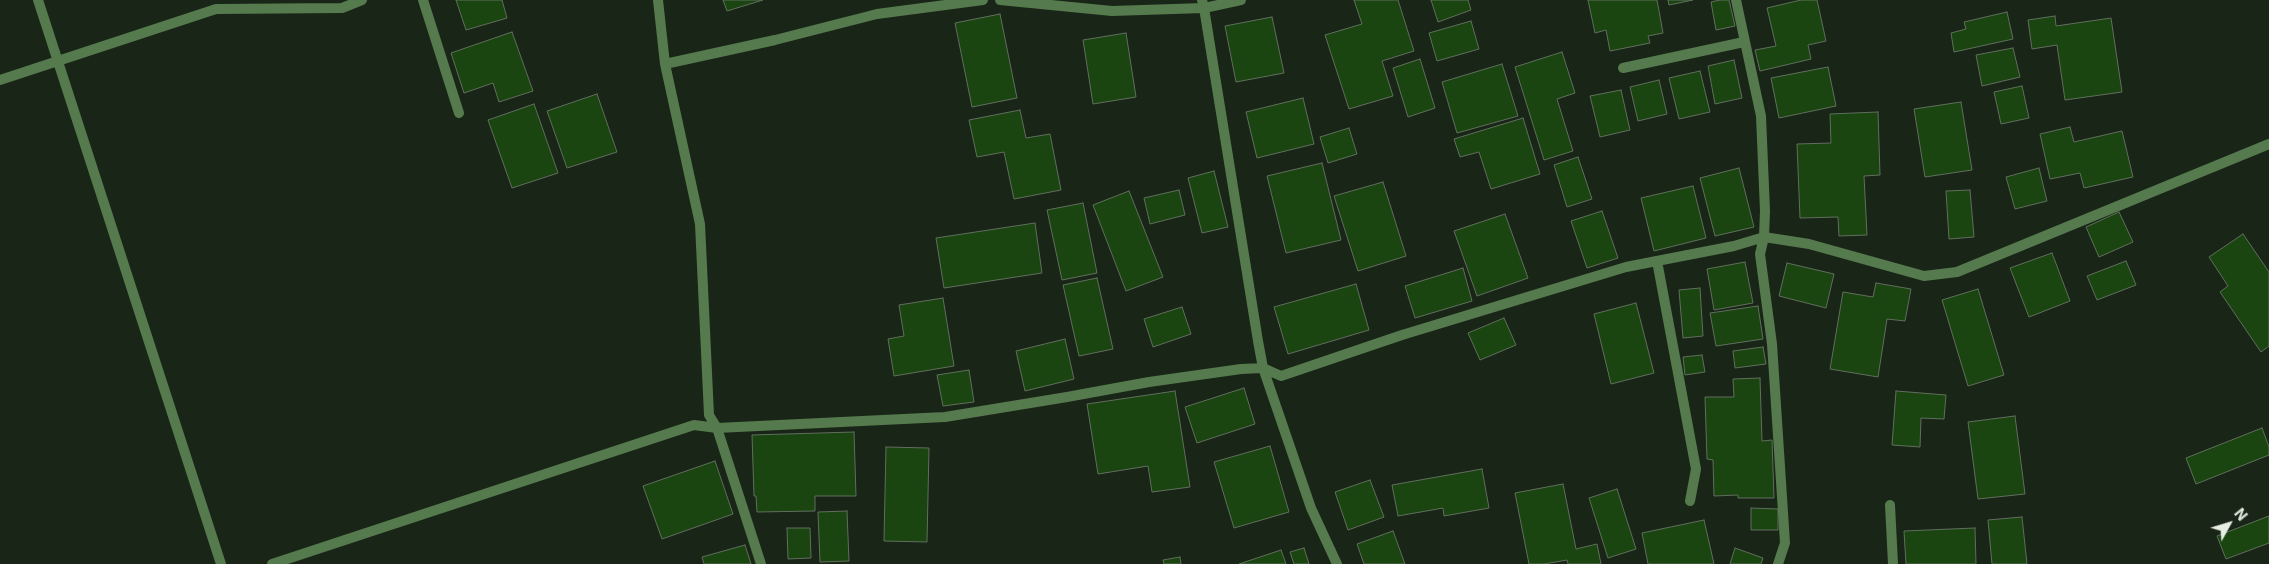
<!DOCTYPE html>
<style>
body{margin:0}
#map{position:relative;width:2269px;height:564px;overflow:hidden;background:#192517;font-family:Inter,sans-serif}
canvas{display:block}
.north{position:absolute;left:2204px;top:499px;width:50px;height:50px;-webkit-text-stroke:4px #192517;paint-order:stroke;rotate:51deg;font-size:14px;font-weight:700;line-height:20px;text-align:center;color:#e6eee4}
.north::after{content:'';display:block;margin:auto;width:18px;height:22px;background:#e6eee4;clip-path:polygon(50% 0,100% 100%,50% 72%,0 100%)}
</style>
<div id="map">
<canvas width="2269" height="564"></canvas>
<div class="north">N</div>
</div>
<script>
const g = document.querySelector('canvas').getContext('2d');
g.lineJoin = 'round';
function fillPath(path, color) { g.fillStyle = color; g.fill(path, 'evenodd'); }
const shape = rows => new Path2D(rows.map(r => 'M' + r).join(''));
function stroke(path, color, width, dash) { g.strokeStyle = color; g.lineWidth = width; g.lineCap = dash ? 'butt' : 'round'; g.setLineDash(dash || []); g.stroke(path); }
const building = shape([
 [456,0,502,0,507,18,466,30,456,0],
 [723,0,763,0,727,11,723,0],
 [1354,0,1398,0,1414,51,1382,61,1393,96,1349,109,1325,35,1362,24,1354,0],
 [1431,0,1468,0,1471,10,1438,22,1431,0],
 [1588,0,1657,0,1663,33,1648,36,1650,43,1610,51,1606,30,1595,33,1588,0],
 [1668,0,1693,0,1669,5,1668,0],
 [1720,0,1729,0,1735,26,1716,30,1711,2,1720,0],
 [1801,0,1817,0,1826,41,1808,45,1811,59,1760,71,1755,50,1776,46,1767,8,1801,0],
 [2007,12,2013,39,1954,52,1951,33,1966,29,1964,22,2007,12],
 [1000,14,1017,98,972,107,955,23,1000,14],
 [2055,16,2056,26,2111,18,2122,92,2065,100,2057,45,2032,49,2028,20,2055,16],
 [1272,17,1284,73,1236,82,1225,26,1272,17],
 [1471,21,1479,49,1437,61,1429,33,1471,21],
 [512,32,533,91,499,102,493,83,464,93,451,53,512,32],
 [1126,33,1136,97,1093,104,1083,40,1126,33],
 [2013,48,2020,77,1982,86,1976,55,2013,48],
 [1562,52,1575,93,1557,99,1573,151,1544,160,1515,67,1562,52],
 [1420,59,1435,108,1408,117,1393,68,1420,59],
 [1734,60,1742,98,1715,104,1708,66,1734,60],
 [1502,64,1518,116,1457,133,1442,82,1502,64],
 [1828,67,1836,106,1779,118,1771,78,1828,67],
 [1700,71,1710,112,1679,119,1669,78,1700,71],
 [1659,80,1667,114,1638,121,1630,87,1659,80],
 [2022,86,2029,118,2001,124,1994,92,2022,86],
 [1621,90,1630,130,1600,137,1590,96,1621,90],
 [597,94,617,152,567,168,547,111,597,94],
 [1303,98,1314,144,1257,158,1246,112,1303,98],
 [1961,102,1972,170,1925,177,1914,109,1961,102],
 [534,104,558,173,512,188,488,120,534,104],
 [1020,110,1026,138,1050,134,1061,190,1014,199,1004,152,977,157,969,120,1020,110],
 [1878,112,1880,175,1864,176,1867,235,1839,236,1838,217,1800,218,1797,144,1831,143,1830,114,1878,112],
 [1523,118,1540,174,1491,189,1479,152,1460,157,1454,139,1523,118],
 [2070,127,2074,142,2122,131,2133,177,2084,188,2080,173,2050,179,2040,134,2070,127],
 [1349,128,1357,154,1328,163,1320,137,1349,128],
 [1578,157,1592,199,1567,207,1554,165,1578,157],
 [1322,163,1341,240,1286,253,1267,176,1322,163],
 [1739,168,1754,227,1715,236,1700,178,1739,168],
 [2039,168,2047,201,2015,209,2006,177,2039,168],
 [1214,171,1228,227,1202,233,1188,178,1214,171],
 [1383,182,1406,256,1358,271,1334,196,1383,182],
 [1693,186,1706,238,1654,251,1641,198,1693,186],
 [1179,190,1185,215,1150,224,1144,198,1179,190],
 [1970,190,1974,237,1949,239,1946,191,1970,190],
 [1129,191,1163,277,1126,291,1093,205,1129,191],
 [1083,203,1097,273,1062,280,1047,210,1083,203],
 [1602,211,1618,258,1587,268,1571,221,1602,211],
 [2119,212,2133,242,2099,257,2086,227,2119,212],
 [1505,214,1528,278,1477,296,1454,231,1505,214],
 [1035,223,1042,273,944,288,936,238,1035,223],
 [2243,234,2269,272,2269,346,2261,352,2220,292,2228,286,2209,257,2243,234],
 [2052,253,2070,301,2029,317,2010,268,2052,253],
 [2126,261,2136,285,2097,300,2087,276,2126,261],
 [1745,262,1753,303,1714,310,1707,269,1745,262],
 [1787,263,1834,274,1826,308,1779,296,1787,263],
 [1463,268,1472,301,1415,318,1405,286,1463,268],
 [1097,278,1113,349,1079,356,1063,285,1097,278],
 [1876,283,1911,289,1905,321,1887,319,1878,377,1830,369,1843,292,1873,297,1876,283],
 [1356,284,1369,330,1288,354,1274,307,1356,284],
 [1700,288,1703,336,1683,338,1679,290,1700,288],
 [1978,289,2004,375,1968,386,1942,300,1978,289],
 [943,298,954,366,894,376,888,339,904,336,899,305,943,298],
 [1636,303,1654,373,1611,384,1594,314,1636,303],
 [1758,306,1763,339,1716,346,1710,313,1758,306],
 [1182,307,1191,334,1153,347,1144,319,1182,307],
 [1504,318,1516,345,1480,360,1468,333,1504,318],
 [1065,339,1074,379,1025,391,1016,351,1065,339],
 [1763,347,1766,364,1735,368,1733,351,1763,347],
 [1702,355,1705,372,1685,375,1683,357,1702,355],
 [969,370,974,402,943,406,937,375,969,370],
 [1760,378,1762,441,1772,440,1774,498,1738,498,1738,495,1714,496,1713,460,1707,459,1705,397,1734,397,1733,379,1760,378],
 [1244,388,1255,424,1197,443,1185,407,1244,388],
 [1175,391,1190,487,1152,492,1148,466,1098,474,1087,404,1175,391],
 [1896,391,1946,395,1944,419,1921,418,1920,447,1892,445,1896,391],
 [2015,416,2025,494,1978,499,1968,422,2015,416],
 [2262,428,2269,447,2269,455,2196,484,2186,458,2262,428],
 [854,432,856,496,815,496,815,511,757,512,756,496,754,496,752,435,854,432],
 [1270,446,1289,512,1234,528,1214,462,1270,446],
 [886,447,929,448,927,542,884,541,886,447],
 [715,461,733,514,662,539,643,486,715,461],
 [1482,469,1489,508,1444,516,1443,508,1398,516,1392,485,1482,469],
 [1370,480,1384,517,1348,530,1335,492,1370,480],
 [1563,484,1576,549,1597,544,1601,564,1568,564,1567,560,1544,564,1529,564,1515,493,1563,484],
 [1617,489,1636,549,1608,558,1589,498,1617,489],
 [1751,508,1778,509,1778,530,1751,530,1751,508],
 [847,511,849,561,820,562,818,512,847,511],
 [2269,516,2269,543,2226,559,2217,536,2269,516],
 [2022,517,2027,564,1992,564,1988,520,2022,517],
 [1704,520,1714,564,1648,564,1642,533,1704,520],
 [787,528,810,528,811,558,788,559,787,528],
 [1975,528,1976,564,1906,564,1904,531,1975,528],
 [1393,531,1405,564,1364,564,1357,544,1393,531],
 [745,545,751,564,704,564,702,557,745,545],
 [1304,548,1309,564,1294,564,1290,552,1304,548],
 [1735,548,1763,558,1761,564,1730,564,1735,548],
 [1281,550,1286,564,1239,564,1281,550],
 [1180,557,1181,564,1164,564,1163,560,1180,557]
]);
const minor = shape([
 [38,0,221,564],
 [423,0,459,113],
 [658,0,665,64,700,224,709,415,717,428,761,564],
 [1000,0,1112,11,1204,8,1202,0],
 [1241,0,1204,8,1258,341,1263,368,1311,508,1337,564],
 [1736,0,1761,116,1765,211,1764,237,1760,254,1772,344,1785,543,1778,564],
 [665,64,775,40,877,14,983,0],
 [1623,68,1744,42],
 [0,80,216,9,342,8,362,0],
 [1657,261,1696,469,1690,501],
 [1890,505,1893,564],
 [272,564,694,425,717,428,945,417,1067,397,1149,382,1241,369,1263,368,1281,376,1402,335,1626,267,1734,246,1764,237,1809,244,1924,276,1957,272,2269,144]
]);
fillPath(building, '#1a4410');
stroke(building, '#616f5e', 1);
stroke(minor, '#557a4d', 10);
</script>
